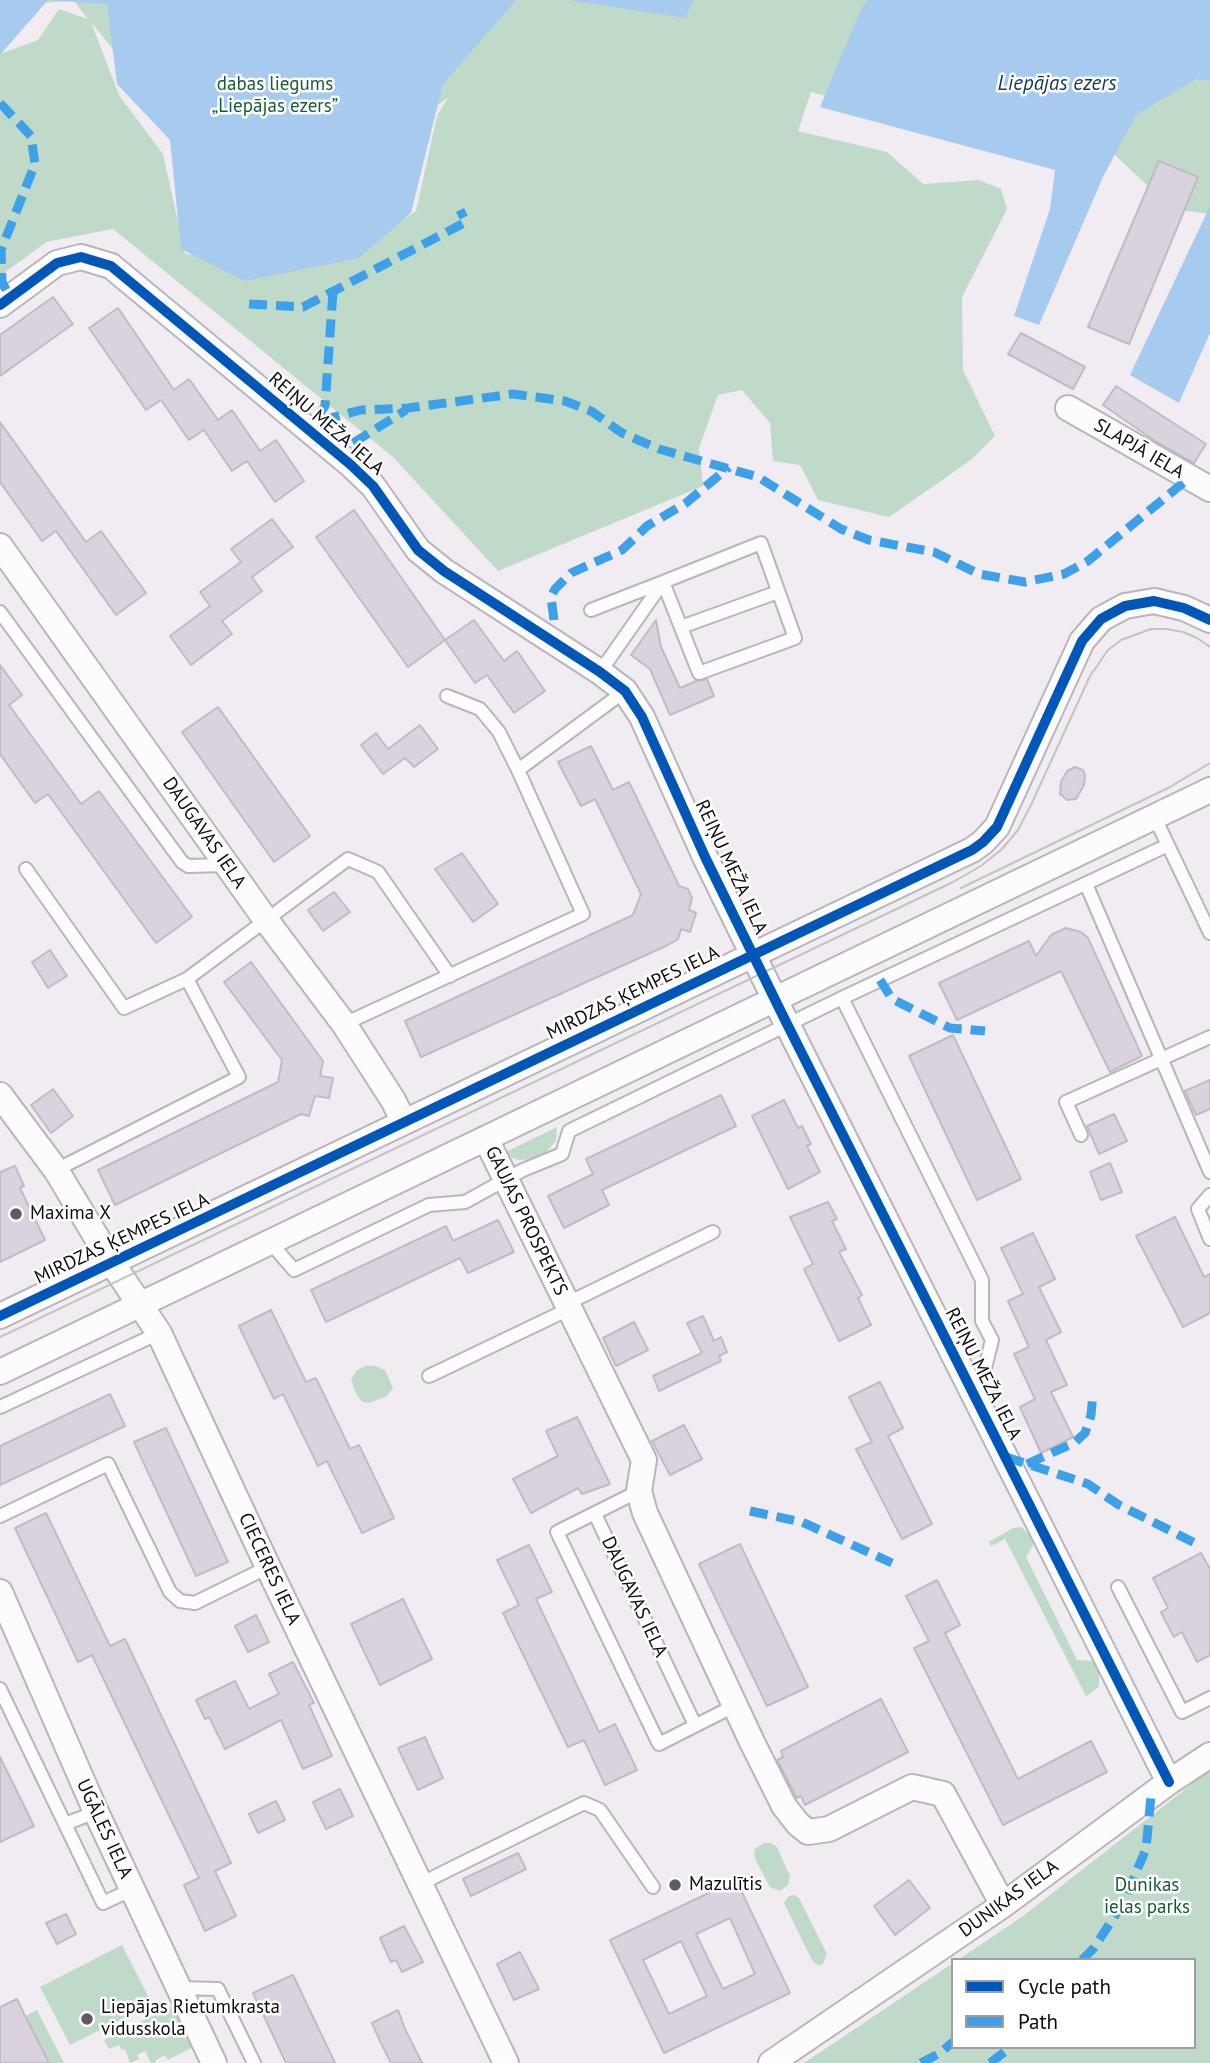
<!DOCTYPE html>
<meta charset="utf-8">
<style>
body{margin:0}
#map{position:relative;width:1210px;height:2063px;overflow:hidden;background:#f1ebf2;font-family:"PT Sans",sans-serif}
canvas{display:block}
.legend{position:absolute;left:951px;top:1958px;width:245px;height:91px;box-sizing:border-box;background:#fff;border:2px solid #9f9e9f;margin:0;padding:9px 12px;list-style:none;font-size:21px;color:#0f0c10}
.legend li{display:flex;align-items:center;gap:14px;height:35px}
.legend b{width:35px;border:2px solid #9f9e9f}
</style>
<div id="map">
<canvas width="1210" height="2063"></canvas>
<ul class="legend">
<li><b style="height:9px;background:#0057b8"></b>Cycle path</li>
<li><b style="height:9px;background:#3da1ea"></b>Path</li>
</ul>
</div>
<script>
const g = document.querySelector('canvas').getContext('2d');
g.lineJoin = 'round';
function fillPath(path, color) { g.fillStyle = color; g.fill(path, 'evenodd'); }
const shape = rows => new Path2D(rows.map(r => 'M' + r).join(''));
function stroke(path, color, width, dash) { g.strokeStyle = color; g.lineWidth = width; g.lineCap = dash ? 'butt' : 'round'; g.setLineDash(dash || []); g.stroke(path); }
function write(font, color, halo, rows, align = 'center') {
  g.font = font + ' "PT Sans",sans-serif'; g.lineWidth = 5; g.setLineDash([]); g.textBaseline = 'middle'; g.strokeStyle = halo; g.fillStyle = color; for (const [text, x, y, turn = 0] of rows) {
    g.save(); g.translate(x, y); g.rotate((+turn || 0) * Math.PI / 180); g.textAlign = isNaN(turn) ? turn : align; if (halo) g.strokeText(text, 0, 0); g.fillText(text, 0, 0); g.restore();
  }
}
const green = shape([
 [0,0,1210,0,1210,214,1172,209,1057,100,849,102,811,92,798,131,887,152,923,184,979,180,1001,189,1007,209,962,297,963,370,995,436,971,460,889,517,818,500,800,465,773,461,770,423,742,390,718,395,699,448,703,486,498,571,394,458,113,229,46,242,0,276,0,54,38,40,59,9,88,19,74,1,0,5],
 [91,22,253,224,407,130,448,97,437,116,416,211,359,250,300,267,185,254,163,154,119,95],
 [557,1127,556,1141,546,1152,540,1156,531,1159,519,1160,510,1157,506,1152],
 [365,1366,375,1366,385,1370,393,1388,387,1396,369,1403,363,1402,357,1396,351,1380,357,1370],
 [1021,1527,1036,1540,1026,1557,1077,1660,1094,1661,1099,1670,1099,1687,1086,1696,1005,1539,991,1546,989,1542,1013,1528],
 [1210,1764,1210,2063,804,2063,953,1963,953,2047,1194,2047,1194,1960,958,1960,1023,1916,1192,1784,1201,1770],
 [764,1843,771,1843,777,1847,790,1876,788,1885,780,1891,770,1887,756,1861,754,1854,755,1849],
 [794,1895,799,1898,827,1954,823,1964,818,1965,813,1962,784,1903,789,1896],
 [122,1945,152,2004,70,2045,40,1987],
 [172,2006,193,2047,168,2060,165,2055,156,2060,155,2063,151,2063,145,2051,137,2055,139,2059,130,2063,125,2049,122,2050,119,2045,109,2049,104,2040],
 [37,2010,64,2063,49,2063,25,2016]
]);
const water = shape([
 [0,0,516,0,443,84,411,213,359,258,245,281,181,249,170,140,117,84,107,4,48,0,0,55],
 [568,0,694,0,685,18],
 [868,0,1210,0,1210,81,1196,79,1136,115,1103,177,1039,325,1014,316,1050,209,1055,170,820,107,862,7],
 [1210,206,1210,333,1179,403,1130,375]
]);
const building = shape([
 [1159,161,1198,177,1129,344,1088,327,1159,161],
 [53,297,73,324,0,376,0,335,53,297],
 [118,308,174,390,189,379,218,420,232,410,260,451,276,440,304,481,275,502,247,461,232,471,204,430,189,440,161,400,146,410,89,328,118,308],
 [1021,333,1085,367,1073,389,1008,354,1021,333],
 [1116,386,1206,444,1194,463,1155,441,1103,405,1116,386],
 [0,422,86,542,101,531,146,593,116,615,56,531,42,541,0,482,0,422],
 [354,510,445,640,408,667,316,537,354,510],
 [272,519,293,547,252,577,262,591,222,621,232,634,191,665,170,636,210,606,200,592,241,562,231,549,272,519],
 [474,620,504,661,517,651,545,691,514,713,487,675,475,683,445,640,474,620],
 [656,620,661,647,680,688,696,681,707,679,714,696,670,715,650,669,631,655,656,620],
 [0,665,22,695,9,705,81,804,99,791,192,917,156,943,48,794,35,803,0,754,0,665],
 [218,707,310,836,274,862,182,732,218,707],
 [420,725,438,749,414,767,405,758,383,774,361,745,376,733,388,749,420,725],
 [591,746,613,790,629,782,679,886,688,889,692,898,689,910,696,913,690,932,681,929,678,939,668,945,421,1057,405,1021,633,915,641,894,595,799,581,806,558,762,591,746],
 [1075,767,1083,770,1085,775,1084,785,1076,799,1067,800,1060,794,1061,782,1067,771,1075,767],
 [462,853,498,904,473,922,435,869,462,853],
 [334,892,350,912,323,931,308,910,334,892],
 [1066,928,1081,932,1088,938,1142,1056,1110,1072,1061,971,957,1020,939,983,1029,941,1036,956,1051,935,1066,928],
 [50,950,67,976,48,988,32,962,50,950],
 [251,962,323,1061,320,1076,333,1078,329,1098,315,1096,309,1116,301,1114,115,1205,98,1170,278,1082,282,1060,224,982,251,962],
 [953,1035,1021,1179,977,1200,909,1056,953,1035],
 [1210,1080,1210,1109,1196,1115,1185,1091,1210,1080],
 [53,1089,73,1116,51,1133,31,1105,53,1089],
 [721,1095,736,1126,602,1190,609,1205,564,1228,548,1196,593,1174,586,1159,721,1095],
 [784,1100,798,1128,802,1126,811,1144,807,1146,820,1172,788,1189,752,1116,784,1100],
 [1114,1114,1127,1141,1099,1154,1087,1126,1114,1114],
 [1110,1163,1122,1192,1101,1200,1090,1172,1110,1163],
 [15,1166,24,1186,20,1188,45,1240,0,1262,0,1172,15,1166],
 [828,1202,837,1219,832,1221,846,1249,839,1252,862,1295,858,1298,871,1325,839,1341,804,1269,813,1264,790,1217,828,1202],
 [1175,1217,1204,1277,1210,1274,1210,1313,1183,1327,1136,1236,1175,1217],
 [498,1220,514,1252,468,1273,460,1258,326,1322,311,1290,446,1226,453,1241,498,1220],
 [1033,1233,1055,1279,1039,1287,1061,1332,1046,1340,1067,1385,1051,1392,1073,1437,1041,1453,1020,1407,1035,1399,1014,1354,1029,1347,1008,1301,1023,1294,1001,1248,1033,1233],
 [271,1310,306,1382,316,1378,350,1449,359,1445,394,1518,362,1533,327,1461,318,1466,283,1394,274,1399,239,1326,271,1310],
 [703,1316,714,1341,721,1337,727,1352,719,1356,721,1361,659,1391,653,1376,702,1353,687,1323,703,1316],
 [634,1322,648,1350,616,1366,603,1338,634,1322],
 [880,1382,903,1428,888,1436,932,1524,902,1539,856,1449,872,1442,849,1397,880,1382],
 [110,1394,125,1426,0,1485,0,1446,110,1394],
 [577,1417,610,1484,582,1494,578,1488,531,1513,513,1479,558,1456,546,1431,577,1417],
 [684,1425,702,1459,670,1475,652,1441,684,1425],
 [166,1428,228,1562,196,1576,134,1442,166,1428],
 [46,1513,110,1646,125,1639,231,1863,215,1871,236,1916,205,1931,184,1885,199,1878,92,1655,78,1662,15,1528,46,1513],
 [740,1544,808,1687,767,1706,699,1564,740,1544],
 [529,1545,552,1592,536,1599,599,1732,615,1724,637,1770,605,1785,584,1740,568,1747,503,1613,519,1605,497,1560,529,1545],
 [1201,1553,1210,1569,1210,1655,1197,1662,1182,1632,1174,1637,1170,1630,1161,1612,1168,1608,1153,1578,1201,1553],
 [937,1580,960,1625,945,1633,1018,1779,1091,1741,1107,1772,1003,1825,914,1648,929,1641,906,1596,937,1580],
 [403,1599,432,1659,380,1685,351,1624,403,1599],
 [256,1615,269,1642,248,1652,235,1626,256,1615],
 [293,1662,314,1703,309,1705,332,1756,303,1769,281,1720,225,1749,209,1717,205,1719,196,1700,235,1681,249,1709,279,1694,269,1674,293,1662],
 [881,1699,908,1752,805,1805,801,1796,797,1798,777,1760,783,1757,781,1751,881,1699],
 [425,1737,443,1778,418,1790,398,1748,425,1737],
 [0,1757,34,1826,0,1842,0,1757],
 [340,1789,353,1816,326,1829,313,1802,340,1789],
 [276,1801,285,1820,258,1833,249,1814,276,1801],
 [518,1853,526,1869,471,1896,463,1879,518,1853],
 [736,1880,790,1993,664,2053,610,1940,736,1880],
 [730,1918,755,1974,723,1989,696,1934,730,1918],
 [681,1941,707,1996,669,2014,643,1960,681,1941],
 [909,1880,930,1908,895,1935,874,1906,909,1880],
 [66,1914,76,1934,57,1944,46,1923,66,1914],
 [404,1926,423,1962,402,1972,396,1960,391,1962,380,1938,404,1926],
 [520,1952,539,1989,514,2000,497,1964,520,1952],
 [293,1975,335,2063,286,2063,253,1993,293,1975],
 [17,1999,25,2016,49,2063,0,2063,0,2007,17,1999],
 [398,2010,405,2029,422,2063,391,2063,380,2041,372,2023,398,2010]
]);
const service = shape([
 [591,610,663,582,699,673,795,638,761,543,663,582,600,672],
 [0,612,182,862,188,866,227,865],
 [681,627,778,592],
 [447,696,480,709,499,732,518,770],
 [1155,818,1210,933],
 [26,869,124,1008,187,979],
 [1086,884,1210,1172],
 [842,998,982,1280,982,1321,992,1340,984,1372,973,1390],
 [344,1024,583,914,518,770,625,691],
 [1081,1135,1066,1102,1210,1037],
 [56,1170,239,1077,187,979,348,859,378,872,450,976],
 [1210,1195,1198,1209,1210,1239],
 [270,1242,294,1270,429,1205,465,1202,523,1170,562,1154,569,1131,842,998,1168,845],
 [566,1304,713,1232],
 [429,1376,569,1309],
 [0,1407,159,1333],
 [639,1491,557,1532,659,1744,736,1705],
 [595,1514,695,1725],
 [0,1516,108,1464,170,1592,180,1601,195,1603,268,1567],
 [1118,1587,1182,1712,1210,1698],
 [0,1689,103,1903,133,1889],
 [65,1824,96,1812],
 [420,1884,584,1803,600,1810,653,1887],
 [178,1988,218,1989,254,2063]
]);
const minor = shape([
 [0,305,57,263,81,257,111,266,351,465,373,486,418,550,444,571,600,672,625,691,642,717,706,859,784,1018,1169,1782],
 [1068,408,1210,489],
 [0,546,266,920,344,1024,393,1100,404,1122],
 [0,1095,56,1170,112,1263,159,1333,268,1567,506,2063],
 [486,1139,644,1460,639,1491,645,1513,752,1742,784,1806,798,1824,808,1832,829,1829,912,1787,943,1794,1003,1905],
 [0,1316,972,850,983,842,997,827,1082,641,1101,619,1125,606,1154,601,1184,608,1210,620],
 [0,1372,1210,790],
 [0,1592,96,1812,214,2063],
 [771,2063,1003,1905,1169,1782,1210,1755]
]);
const tram = shape([
 [961,888,1170,787,1210,763],
 [0,1337,953,882,981,866,1002,849,1018,830,1031,805,1090,676,1108,650,1121,640,1151,629,1167,629,1183,632,1197,638,1210,647]
]);
const quiet = shape([
 [0,103,31,136,35,164,1,250,2,282,10,297],
 [249,304,303,307,466,222,460,210],
 [318,416,325,406,333,291],
 [322,420,361,410,408,408,513,394,565,401,591,411,622,433,659,449,758,477,841,529,869,540,934,552,979,574,1025,582,1064,574,1088,561,1189,478],
 [353,443,406,410],
 [554,620,551,597,555,589,571,573,622,550,647,526,686,503,729,467],
 [880,980,892,999,950,1028,985,1031],
 [1006,1457,1088,1484,1119,1505,1197,1544],
 [1027,1464,1074,1443,1085,1433,1091,1415,1093,1393],
 [750,1511,802,1522,892,1563],
 [1082,1960,1093,1949,1122,1905,1146,1849,1151,1796],
 [921,2063,940,2053,953,2042],
 [990,2063,1011,2047]
]);
const cycleway = shape([
 [0,305,57,263,81,257,111,266,351,465,373,486,418,550,444,571,600,672,625,691,642,717,706,859,784,1018,1169,1782],
 [0,1316,972,850,983,842,997,827,1082,641,1101,619,1125,606,1154,601,1184,608,1210,620]
]);
const markers = [
 [16,1214,7,"#5e5a5f"],
 [675,1885,7,"#5e5a5f"],
 [87,2019,7,"#5e5a5f"]
];
const parkNames = [
 ["dabas liegums",275,85],
 ["„Liepājas ezers”",275,107],
 ["Dunikas",1147,1886],
 ["ielas parks",1147,1908]
];
const streetNames = [
 ["REIŅU MEŽA IELA",326,424,41],
 ["SLAPJĀ IELA",1139,449,30],
 ["DAUGAVAS IELA",204,833,55],
 ["REIŅU MEŽA IELA",731,867,65],
 ["MIRDZAS ĶEMPES IELA",633,993,-26],
 ["GAUJAS PROSPEKTS",526,1221,64],
 ["MIRDZAS ĶEMPES IELA",122,1239,-25],
 ["REIŅU MEŽA IELA",983,1374,63],
 ["CIECERES IELA",269,1569,65],
 ["DAUGAVAS IELA",634,1597,65],
 ["UGĀLES IELA",104,1829,65],
 ["DUNIKAS IELA",1009,1899,-36]
];
const poiNames = [
 ["Maxima X",30,1214],
 ["Mazulītis",689,1885],
 ["Liepājas Rietumkrasta",101,2008],
 ["vidusskola",101,2030]
];
const waterNames = [
 ["Liepājas ezers",1057,84]
];
fillPath(green, '#c0dac9');
fillPath(water, '#a7cbef');
fillPath(building, '#dbd2e0');
stroke(building, '#c0bcc1', 2);
stroke(service, '#b9b5ba', 16);
stroke(minor, '#b9b5ba', 28);
stroke(service, '#fdfcfd', 12);
stroke(minor, '#fdfcfd', 24);
stroke(tram, '#c4c3c4', 2);
stroke(quiet, '#3da1ea', 9, [18, 9]);
stroke(cycleway, '#0057b8', 10);
for (const [x, y, r, color] of markers) { const dot = new Path2D(); dot.arc(x, y, r, 0, 2 * Math.PI); g.fillStyle = color; g.fill(dot); stroke(dot, '#fff', 2.5); }
write('19px', '#145c33', '#fff', parkNames);
write('19px', '#0f0c10', '#fff', streetNames);
write('19px', '#0f0c10', '#fff', poiNames, 'left');
write('italic 21px', '#133a5b', '#fff', waterNames);
</script>
